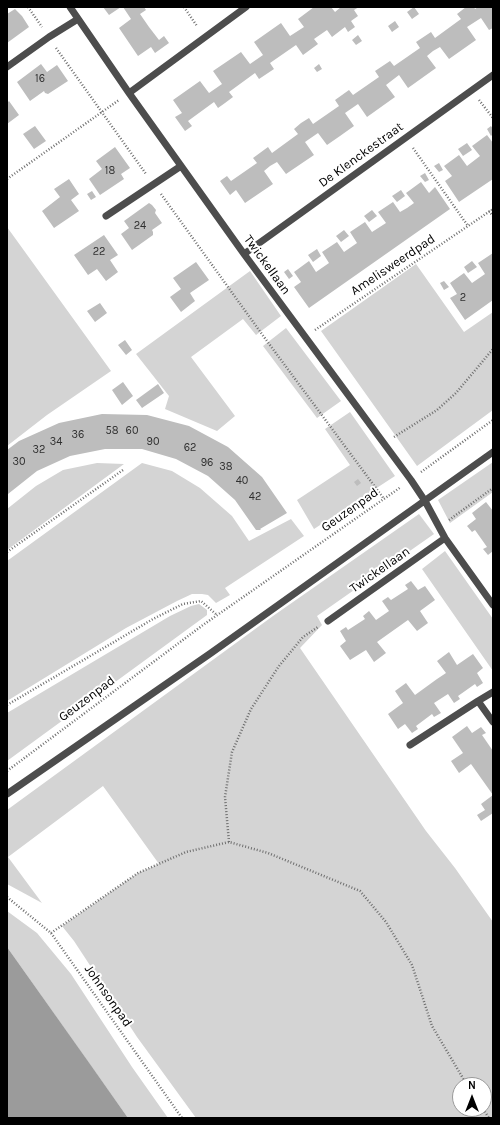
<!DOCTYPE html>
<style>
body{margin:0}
#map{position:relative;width:500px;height:1125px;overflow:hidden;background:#fff;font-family:Karla,sans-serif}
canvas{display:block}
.frame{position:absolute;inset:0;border:8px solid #000;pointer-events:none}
.north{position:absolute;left:452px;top:1077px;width:40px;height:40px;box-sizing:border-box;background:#fff;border:1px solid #999;border-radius:50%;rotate:0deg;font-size:11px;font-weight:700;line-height:16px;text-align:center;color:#000}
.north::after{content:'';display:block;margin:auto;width:14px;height:18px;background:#000;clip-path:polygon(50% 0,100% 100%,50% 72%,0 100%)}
</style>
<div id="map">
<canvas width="500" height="1125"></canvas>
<div class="frame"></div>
<div class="north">N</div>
</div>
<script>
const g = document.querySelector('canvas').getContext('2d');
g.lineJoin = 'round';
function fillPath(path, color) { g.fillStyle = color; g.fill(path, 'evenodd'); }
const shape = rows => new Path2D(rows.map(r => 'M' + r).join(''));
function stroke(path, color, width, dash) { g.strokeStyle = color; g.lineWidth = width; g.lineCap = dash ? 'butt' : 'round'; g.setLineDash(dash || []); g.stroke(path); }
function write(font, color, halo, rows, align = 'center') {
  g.font = font + ' Karla,sans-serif'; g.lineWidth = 4; g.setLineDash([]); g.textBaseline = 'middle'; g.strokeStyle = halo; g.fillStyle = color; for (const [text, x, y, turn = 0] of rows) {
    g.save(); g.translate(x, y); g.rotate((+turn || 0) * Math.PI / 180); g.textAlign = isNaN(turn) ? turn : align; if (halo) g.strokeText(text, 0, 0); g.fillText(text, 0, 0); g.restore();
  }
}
const green = shape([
 [7,227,111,371,47,415,7,446],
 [416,264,464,332,493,312,493,410,417,466,321,331],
 [250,271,281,316,256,335,243,319,191,357,235,416,217,431,165,409,169,396,136,354],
 [286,328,341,401,317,418,263,346],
 [350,412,395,476,314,529,297,500,350,465,325,429],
 [493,462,493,492,450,523,438,500],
 [97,463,124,464,7,550,7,509,36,486,63,470],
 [142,463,172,471,200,488,232,516,249,541,291,519,304,536,225,588,230,595,216,603,208,595,202,594,192,594,177,601,126,628,7,701,7,561],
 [419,514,434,534,317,616,322,625,300,648,426,831,455,868,493,922,493,1118,196,1118,137,1037,74,941,62,926,138,873,159,864,103,786,8,857,42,903,7,884,7,810,273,616],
 [460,1085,484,1085,484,1109,460,1109],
 [445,551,493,619,493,671,422,569],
 [199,604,207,610,207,615,7,761,7,713,170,616,191,606],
 [7,911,37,933,71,974,132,1067,168,1118,128,1118,7,947]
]);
const water = shape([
 [7,947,90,1064,128,1118,7,1118]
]);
const building = shape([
 [103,7,121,7,109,15],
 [123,7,144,7,146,10,140,14,149,27,159,40,164,36,169,43,155,53,151,47,138,56,119,28,131,19],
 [314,7,331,7,335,12,341,7,359,7,354,10,358,16,351,21,355,27,348,32,345,27,332,37,327,30,314,39,318,44,303,55,296,45,270,63,274,69,259,79,255,73,229,92,233,97,225,103,218,108,214,102,188,121,192,126,185,131,175,117,182,113,173,100,200,81,209,93,222,84,213,71,241,52,250,64,263,55,254,42,281,23,290,36,304,27,298,19],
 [414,7,419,14,412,19,407,12],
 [466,7,474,7,475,9,478,7,493,7,493,28,489,30,481,18,467,27,476,40,449,59,440,47,433,51,427,56,436,68,408,88,399,75,386,85,395,97,367,117,358,104,345,113,354,126,340,136,327,145,318,133,305,142,314,155,286,174,277,162,270,166,264,171,273,184,245,203,236,190,230,195,220,181,227,176,231,181,257,163,253,158,268,147,272,153,298,134,294,129,301,123,309,118,313,124,339,106,335,100,349,90,353,95,379,77,375,71,390,61,394,66,420,48,416,42,431,32,435,38,461,19,457,14],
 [15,9,22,16,29,27,7,43,7,14],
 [395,21,399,27,392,32,388,26],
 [358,35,362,41,356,45,352,40],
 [41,64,47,72,57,65,68,81,48,94,45,93,44,91,30,101,17,82],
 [319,64,322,69,317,72,314,68],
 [9,101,19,115,7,124,7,103],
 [35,126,46,141,34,149,23,134],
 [491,126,493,129,493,134,491,136,487,129],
 [487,135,493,143,493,179,459,202,445,181,452,176,444,166,459,155,467,166,480,156,472,146],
 [467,143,472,150,463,156,458,149],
 [115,147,130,168,121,174,124,179,100,195,89,179,102,169,96,161],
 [439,163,443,170,439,172,434,166],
 [425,173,429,180,425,182,420,176],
 [69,179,79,194,71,200,79,211,54,228,42,211,60,197,54,189],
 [421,182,429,193,435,187,450,209,309,308,294,287,301,282,294,272,309,261,316,272,329,263,322,252,337,242,344,252,357,243,350,232,365,222,372,232,386,223,378,212,393,202,400,212,407,208,414,203,406,193],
 [401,190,405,196,397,202,392,196],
 [92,191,96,197,91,200,87,194],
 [149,203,152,205,156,210,155,213,162,223,152,230,153,232,153,235,132,250,121,234,129,228,124,221],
 [372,210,377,216,369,222,364,216],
 [344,230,349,236,341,242,336,236],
 [104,235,118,255,110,260,118,272,106,281,97,269,88,275,74,255],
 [317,249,321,256,313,262,308,255],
 [493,253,493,300,465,320,450,298,457,294,450,283,464,273,472,283,485,274,478,263],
 [472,261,477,267,468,273,464,267],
 [196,262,209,280,190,293,195,301,181,312,170,297,181,289,173,278],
 [288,269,293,276,289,279,284,272],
 [444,281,449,287,444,290,440,283],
 [100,303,107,313,95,322,87,311],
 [125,340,132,350,126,355,118,345],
 [123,382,133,396,122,405,112,390],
 [158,384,164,393,142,408,136,400],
 [102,414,147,415,189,426,228,447,262,477,287,513,260,529,261,530,256,530,235,500,208,476,176,459,142,449,105,449,70,456,37,471,8,494,7,493,7,450,19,441,59,423],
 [358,479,361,483,357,486,354,482],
 [486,502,493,511,493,551,488,555,483,549,487,547,475,530,472,532,467,526,476,519,472,513],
 [411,581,418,590,425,586,435,600,420,611,428,623,417,631,408,620,377,642,386,653,374,662,366,650,350,660,340,646,346,641,340,631,346,627,348,630,365,619,363,616,369,611,376,620,389,611,382,601,388,597,391,600,408,589,405,585],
 [449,652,457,665,473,654,483,668,477,673,483,683,477,687,475,684,458,696,460,699,454,703,448,694,434,703,441,713,434,717,432,714,416,726,418,729,412,733,405,724,398,729,388,714,403,703,395,691,406,683,415,695,437,679,446,673,437,661],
 [467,726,472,733,481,727,486,733,482,735,493,751,493,813,481,821,477,815,485,810,481,804,493,795,471,764,459,773,451,761,463,753,452,737]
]);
const path = shape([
 [28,7,42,27],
 [184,7,197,26],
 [56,48,146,174],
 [479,100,493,118],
 [413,148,468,226],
 [7,179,119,100],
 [161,194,264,337,384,499],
 [489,211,493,216],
 [315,330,493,209],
 [394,437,437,410,456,393,493,349],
 [421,472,493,420],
 [449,520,493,488],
 [7,552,123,470],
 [7,705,153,619,183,604,201,601,217,615],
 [7,771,203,625,401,487],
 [229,842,225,797,232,752,251,709,279,666,303,637,318,627],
 [7,897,51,933,182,1118],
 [51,933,138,873,186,852,229,842,268,853,360,891,386,922,412,965,432,1026,467,1085],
 [483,1109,489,1118]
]);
const minor = shape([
 [70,7,129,93,244,254,411,480,425,501,445,538,493,605],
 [7,67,49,37,78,19],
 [129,93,246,7],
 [106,216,181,166],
 [244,254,493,75],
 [328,621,445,538],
 [478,701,493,722],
 [410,745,478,701,493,692],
 [7,794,211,653,493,452]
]);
const numberNames = [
 ["16",40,79],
 ["18",110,171],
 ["24",140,226],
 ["22",99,252],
 ["2",463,298],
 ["58",112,431],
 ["60",132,431],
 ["36",78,435],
 ["34",56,442],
 ["90",153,442],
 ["62",190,448],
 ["32",39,450],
 ["30",19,462],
 ["96",207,463],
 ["38",226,467],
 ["40",242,481],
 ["42",255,497]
];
const streetNames = [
 ["De Klenckestraat",361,155,-36],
 ["Twickellaan",267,265,54],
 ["Amelisweerdpad",393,265,-34],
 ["Geuzenpad",350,510,-35],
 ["Twickellaan",380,570,-35],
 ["Geuzenpad",87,699,-37],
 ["Johnsonpad",108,996,55]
];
fillPath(green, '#d4d4d4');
fillPath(water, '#9b9b9b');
fillPath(building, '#bdbdbd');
stroke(path, '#6f6f6f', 2.5, [1, 2]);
stroke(minor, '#4d4d4d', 7);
write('11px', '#2f2f2f', null, numberNames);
write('13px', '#000', '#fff', streetNames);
</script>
